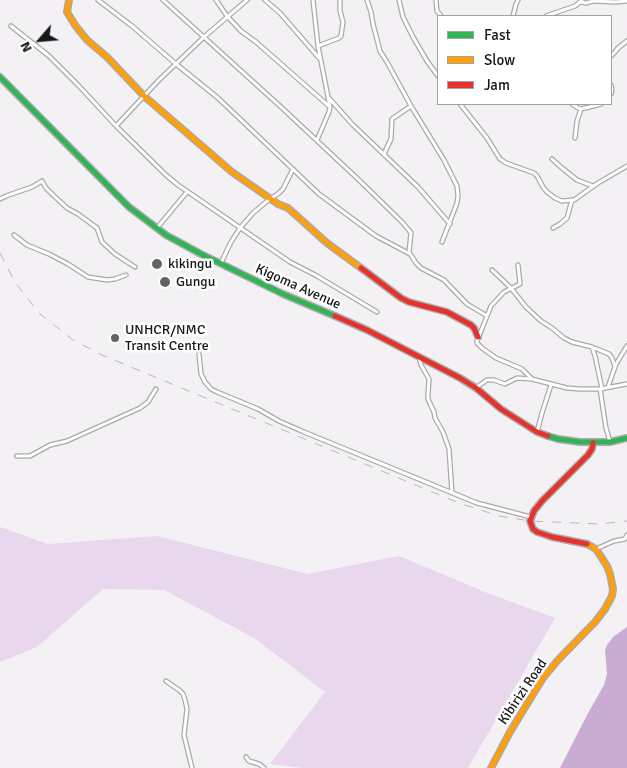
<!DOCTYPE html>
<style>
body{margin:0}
#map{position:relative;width:627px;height:768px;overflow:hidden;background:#f4f1f5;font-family:Signika,sans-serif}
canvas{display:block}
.legend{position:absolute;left:437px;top:15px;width:175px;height:90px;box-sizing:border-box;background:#fff;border:1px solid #a3a2a3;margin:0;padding:6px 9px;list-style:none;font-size:15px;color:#181619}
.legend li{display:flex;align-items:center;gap:10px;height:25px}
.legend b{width:25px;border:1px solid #a3a2a3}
.north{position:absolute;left:15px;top:15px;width:50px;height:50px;-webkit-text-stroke:4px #fff;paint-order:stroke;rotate:243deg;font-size:14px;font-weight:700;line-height:20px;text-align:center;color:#181619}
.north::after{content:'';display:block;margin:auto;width:18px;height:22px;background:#181619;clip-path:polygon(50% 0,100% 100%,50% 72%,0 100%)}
</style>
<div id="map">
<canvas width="627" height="768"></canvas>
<ul class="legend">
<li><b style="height:6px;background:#30b455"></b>Fast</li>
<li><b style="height:6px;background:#ff9f0a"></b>Slow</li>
<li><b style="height:6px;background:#e5322d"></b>Jam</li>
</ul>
<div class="north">N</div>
</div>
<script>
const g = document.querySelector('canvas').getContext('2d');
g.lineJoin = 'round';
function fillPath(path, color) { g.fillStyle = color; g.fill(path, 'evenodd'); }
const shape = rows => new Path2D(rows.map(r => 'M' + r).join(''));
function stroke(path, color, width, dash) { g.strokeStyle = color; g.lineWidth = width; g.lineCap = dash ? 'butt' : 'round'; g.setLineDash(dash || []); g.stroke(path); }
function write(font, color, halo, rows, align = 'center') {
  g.font = font + ' Signika,sans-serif'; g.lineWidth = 5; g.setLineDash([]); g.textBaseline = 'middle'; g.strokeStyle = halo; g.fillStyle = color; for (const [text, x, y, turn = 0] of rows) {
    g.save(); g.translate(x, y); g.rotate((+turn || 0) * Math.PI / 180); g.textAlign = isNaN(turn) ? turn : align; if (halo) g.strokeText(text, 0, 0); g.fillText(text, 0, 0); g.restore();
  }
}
const green = shape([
 [0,527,48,544,157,536,308,574,399,556,485,592,555,618,468,768,303,768,270,764,325,692,254,638,164,590,103,589,37,647,0,662]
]);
const water = shape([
 [627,627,627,768,560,768,587,715,604,685,607,674,605,650,607,645,613,637]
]);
const street = shape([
 [98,0,132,26,176,64,218,98,319,194,376,236,410,254],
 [163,0,281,107,359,180,403,223,411,233,409,252,416,263,421,268,444,280,467,304,487,316],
 [216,0,227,16,241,31,256,42,330,107],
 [265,0,280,13,319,58],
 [313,0,318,46,330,107,329,112,317,140],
 [367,0,371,12,373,24,380,51,387,62,411,106,444,160,457,186,458,196,457,203,442,242],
 [399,0,403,17,413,37,427,61,438,76],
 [436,0,437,11,441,16],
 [580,2,586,3,594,1,616,2,627,1],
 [513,16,516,4,518,0],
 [546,16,575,6,580,2,582,0],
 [11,26,49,56,79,86,116,126,167,176,178,185,290,262,317,276,377,312],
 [318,46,339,38,341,36,343,22,340,11,340,0],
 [611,56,615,52,618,48,627,41],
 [611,85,612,90,611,94],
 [328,97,352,124,418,187,450,224],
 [460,104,487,138,500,159,506,163,534,173,537,176,543,187,547,192,555,198,562,201,574,200,598,183,627,166],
 [572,104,578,108,581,109,598,105,601,104],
 [116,126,159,80,204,37,247,0],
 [575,138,577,121,581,109],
 [384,154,391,139,392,119,411,106],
 [552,159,562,168,577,180,593,186],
 [0,199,6,196,32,187,42,181,46,188,52,194,67,208,78,214,97,228,102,242,115,254,135,267],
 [157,228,187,192],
 [553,228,560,224,567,218,572,200],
 [14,235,27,245,49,254,68,264,88,277,107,280,115,279,126,275],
 [221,263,231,242,240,228,253,213,266,202,279,193,283,189,293,169],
 [518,265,520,284,504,292,491,306,477,341,477,343,482,348,496,358,522,369,532,379],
 [492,270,511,288,526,307,541,321,552,328,564,338,572,342,592,347,595,356,602,389],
 [593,348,597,349,609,354,612,358,615,367],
 [199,354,201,374,205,382,211,389,217,392,258,409,279,421,304,432,477,503,531,517],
 [419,357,421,365,429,379,428,394,428,399,434,412,435,418,443,432,449,449,452,493],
 [477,387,487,380,494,380,505,384,517,378,532,379,567,388,580,389,600,389,627,384],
 [608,387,616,364,627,346],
 [600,389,606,428,610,442],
 [537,432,542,413,551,385],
 [17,456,30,456,50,445,67,441,140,408,148,402,156,389],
 [596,549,614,541,625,539,627,535],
 [166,681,179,690,183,694,185,700,187,709,184,735,192,768],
 [246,757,249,761,259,764,264,768]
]);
const fast = shape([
 [0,77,129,207,166,235,201,254,283,294,335,316],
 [548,436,558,439,580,442,610,442,627,438]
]);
const slow = shape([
 [69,0,67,12,75,25,87,40,107,57,144,96,232,172,278,204,288,208,327,243,361,268],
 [491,768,510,732,543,678,558,660,595,622,605,609,612,596,613,589,610,574,607,566,596,549,587,544]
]);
const jam = shape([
 [361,268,401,298,409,302,447,312,471,325,474,328,478,337],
 [335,316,367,330,460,378,476,388,501,409,537,432,548,436],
 [587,544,552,537,537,532,533,529,530,521,534,511,542,501,588,455,592,449,593,443]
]);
const rail = shape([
 [0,253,15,282,39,313,73,340,102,355,459,503,499,516,530,521,600,524,627,521]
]);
const markers = [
 [157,264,6,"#656366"],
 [165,282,6,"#656366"],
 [115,338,5,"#656366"]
];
const poiNames = [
 ["kikingu",168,264],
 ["Gungu",176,282],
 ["UNHCR/NMC",125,330],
 ["Transit Centre",125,346]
];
const streetNames = [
 ["Kigoma Avenue",298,287,24],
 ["Kibirizi Road",523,692,-56]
];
fillPath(green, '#e9d7ed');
fillPath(water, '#c9acd1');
stroke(street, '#aba9ac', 5.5);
stroke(fast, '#aba9ac', 8);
stroke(slow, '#aba9ac', 8);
stroke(jam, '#aba9ac', 8);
stroke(street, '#fdfdfe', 3);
stroke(fast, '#30b455', 5);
stroke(slow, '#ff9f0a', 5);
stroke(jam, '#e5322d', 5);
stroke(rail, '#b8b7b8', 1, [9, 9]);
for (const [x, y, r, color] of markers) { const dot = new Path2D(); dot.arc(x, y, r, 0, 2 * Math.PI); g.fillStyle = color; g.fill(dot); stroke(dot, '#fff', 2); }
write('14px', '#181619', '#fff', poiNames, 'left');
write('14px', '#181619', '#fff', streetNames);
</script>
